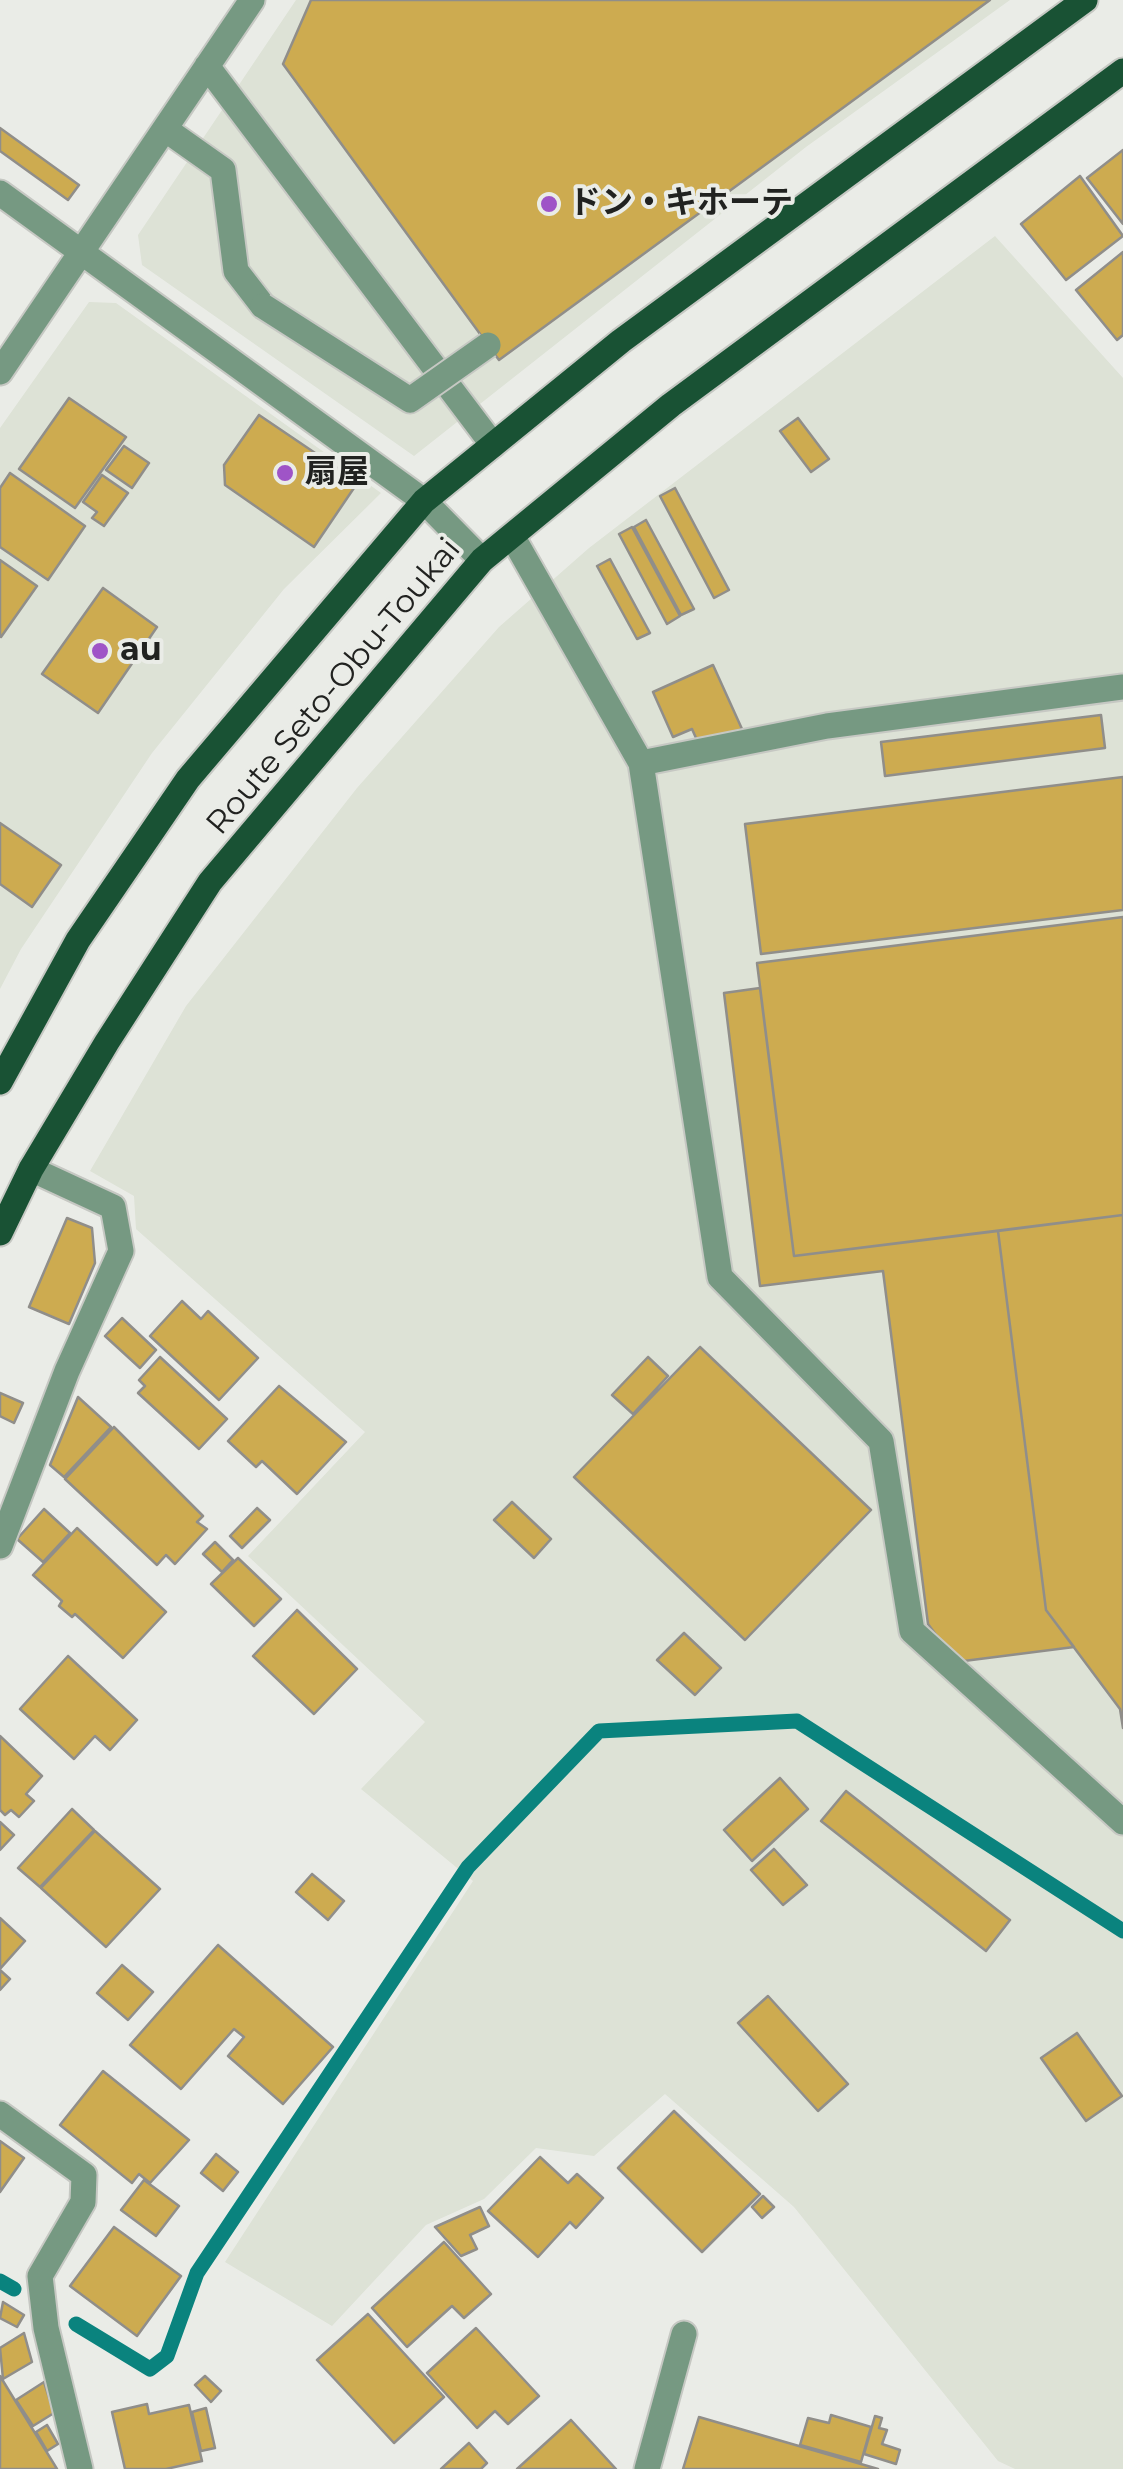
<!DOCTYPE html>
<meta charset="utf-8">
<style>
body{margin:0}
canvas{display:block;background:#eaece7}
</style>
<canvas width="1123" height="2469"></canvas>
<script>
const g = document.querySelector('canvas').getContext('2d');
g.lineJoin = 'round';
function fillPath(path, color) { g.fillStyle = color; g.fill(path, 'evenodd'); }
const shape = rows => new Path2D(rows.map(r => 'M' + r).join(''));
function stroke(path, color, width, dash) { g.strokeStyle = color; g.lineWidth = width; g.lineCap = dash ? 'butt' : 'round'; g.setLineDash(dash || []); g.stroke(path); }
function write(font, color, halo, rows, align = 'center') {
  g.font = font + ' Montserrat,"Noto Sans JP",sans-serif'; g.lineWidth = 8; g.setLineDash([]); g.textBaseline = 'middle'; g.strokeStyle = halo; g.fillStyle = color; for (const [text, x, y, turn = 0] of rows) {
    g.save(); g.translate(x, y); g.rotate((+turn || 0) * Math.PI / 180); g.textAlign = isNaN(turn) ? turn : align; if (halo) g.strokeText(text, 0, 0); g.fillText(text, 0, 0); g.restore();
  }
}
const built = shape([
 [296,0,1010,0,806,147,414,456,142,265,138,235],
 [995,236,1123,378,1123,2469,1015,2469,998,2461,794,2207,665,2094,594,2156,536,2148,484,2199,426,2225,332,2326,225,2262,473,1881,361,1789,425,1722,248,1556,365,1432,136,1229,134,1196,90,1171,186,1006,357,788,499,627,589,548],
 [89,302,116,303,381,493,284,589,152,753,21,949,0,989,0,428]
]);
const stream = shape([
 [0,2281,14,2289],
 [76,2324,150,2369,167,2356,197,2273,468,1867,599,1731,797,1721,1123,1931]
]);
const building = shape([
 [311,0,990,0,499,360,283,64,311,0],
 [0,128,79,185,68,200,0,151,0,128],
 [1123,150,1123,224,1087,178,1123,150],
 [1080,176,1123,236,1066,280,1021,224,1080,176],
 [1123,252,1123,335,1117,340,1076,290,1123,252],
 [69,398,126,437,75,508,19,469,69,398],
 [259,415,358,482,314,547,225,485,224,465,259,415],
 [798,418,829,459,811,472,780,431,798,418],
 [124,446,149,463,132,488,106,470,124,446],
 [10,473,85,526,48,580,0,547,0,488,10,473],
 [102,475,128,493,104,526,92,518,97,512,83,502,102,475],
 [675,488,729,590,714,598,660,496,675,488],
 [646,520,694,609,681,615,634,527,646,520],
 [632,527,680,616,667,624,619,534,632,527],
 [610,559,650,633,637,639,597,566,610,559],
 [0,560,37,586,1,637,0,636,0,560],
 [103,588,157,627,98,713,42,674,103,588],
 [713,665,742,729,700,747,692,729,673,737,653,692,713,665],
 [1101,715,1105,748,885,776,881,742,1101,715],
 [1123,777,1123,910,761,954,745,824,1123,777],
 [0,823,61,865,32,907,0,884,0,823],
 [1123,917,1123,1215,794,1256,757,963,1123,917],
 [760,988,794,1256,998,1231,1046,1610,1074,1647,956,1662,928,1624,883,1271,760,1286,724,993,760,988],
 [1123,1215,1123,1728,1120,1709,1046,1610,998,1231,1123,1215],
 [67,1218,92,1228,95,1263,69,1324,29,1307,67,1218],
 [182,1301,201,1319,208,1311,258,1358,219,1400,150,1336,182,1301],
 [122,1318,156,1350,140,1368,105,1336,122,1318],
 [700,1347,871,1510,745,1640,574,1477,700,1347],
 [160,1357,227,1419,199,1449,138,1393,145,1386,139,1380,160,1357],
 [648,1357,668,1376,633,1414,612,1395,648,1357],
 [279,1386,346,1442,297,1494,262,1461,256,1467,228,1441,279,1386],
 [0,1393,23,1403,14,1423,0,1416,0,1393],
 [78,1397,111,1427,64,1477,50,1465,78,1397],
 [114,1427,203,1516,197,1522,207,1529,175,1564,166,1555,157,1565,65,1479,114,1427],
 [512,1502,551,1539,534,1558,494,1520,512,1502],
 [257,1508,270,1520,242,1548,230,1536,257,1508],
 [44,1509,70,1533,43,1562,17,1539,44,1509],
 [77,1528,166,1612,123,1658,75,1614,72,1617,59,1606,62,1601,33,1575,77,1528],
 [215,1542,233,1560,222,1572,203,1554,215,1542],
 [238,1558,281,1599,254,1626,211,1584,238,1558],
 [297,1610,357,1669,314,1714,253,1656,297,1610],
 [684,1633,721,1668,695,1695,657,1660,684,1633],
 [68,1656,137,1720,110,1750,95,1736,74,1759,20,1709,68,1656],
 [0,1736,42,1776,26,1794,34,1801,19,1817,11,1810,5,1815,0,1810,0,1736],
 [780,1778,808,1809,752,1861,724,1830,780,1778],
 [846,1791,1010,1920,986,1951,821,1821,846,1791],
 [72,1809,94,1830,40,1887,18,1868,72,1809],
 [0,1822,14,1835,0,1850,0,1822],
 [95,1831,160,1889,106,1947,41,1888,95,1831],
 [774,1849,807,1885,783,1905,751,1870,774,1849],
 [312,1874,344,1901,328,1920,296,1892,312,1874],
 [0,1918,25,1941,0,1969,0,1918],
 [218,1945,333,2047,283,2104,228,2056,244,2037,234,2029,181,2089,130,2045,218,1945],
 [122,1965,153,1992,128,2020,97,1993,122,1965],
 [0,1970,10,1979,0,1990,0,1970],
 [768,1996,848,2084,818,2111,738,2023,768,1996],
 [1077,2033,1122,2096,1086,2121,1041,2058,1077,2033],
 [103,2071,189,2140,150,2183,139,2174,132,2183,60,2125,103,2071],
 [674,2111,760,2194,702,2252,618,2168,674,2111],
 [0,2141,24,2158,0,2192,0,2141],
 [216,2154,238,2172,223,2191,201,2173,216,2154],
 [540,2157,568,2183,577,2174,603,2198,576,2228,570,2222,538,2257,488,2211,540,2157],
 [144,2180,179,2206,156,2236,121,2210,144,2180],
 [763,2196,774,2207,762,2218,752,2207,763,2196],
 [480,2207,489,2226,470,2235,477,2249,461,2256,435,2227,480,2207],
 [114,2227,181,2276,137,2336,70,2286,114,2227],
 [444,2242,491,2294,464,2318,452,2306,407,2347,372,2308,444,2242],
 [3,2302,24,2315,17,2327,0,2318,3,2302],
 [368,2314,444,2397,394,2443,317,2360,368,2314],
 [476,2328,539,2396,508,2424,495,2411,477,2428,427,2373,476,2328],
 [24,2333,32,2362,3,2379,0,2348,24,2333],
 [0,2376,57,2469,0,2469,0,2376],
 [205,2376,221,2391,211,2402,195,2385,205,2376],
 [44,2382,54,2413,33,2426,16,2400,44,2382],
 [147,2404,149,2414,189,2405,202,2461,166,2469,125,2469,112,2412,147,2404],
 [206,2408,215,2448,201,2451,192,2412,206,2408],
 [831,2415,871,2427,861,2462,800,2445,808,2418,829,2423,831,2415],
 [875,2416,882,2418,879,2428,887,2430,882,2444,900,2450,896,2464,864,2454,875,2416],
 [699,2417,878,2469,683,2469,699,2417],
 [571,2420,616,2469,517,2469,571,2420],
 [47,2425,58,2444,47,2451,36,2432,47,2425],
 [469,2443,487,2463,481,2469,441,2469,469,2443]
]);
const minor = shape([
 [207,66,493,445],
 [165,129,223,170,236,271,263,306],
 [0,193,424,501,482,560],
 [0,372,252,0],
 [512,536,641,763,720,1277,881,1441,912,1631,1123,1822],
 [641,763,827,726,1123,687],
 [0,1546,67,1371,121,1251,113,1207,31,1169],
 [0,2114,84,2175,83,2202,40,2276,46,2328,80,2469],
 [647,2469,684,2334]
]);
const major = shape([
 [0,1082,78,940,188,779,424,501,621,341,1085,0],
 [0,1233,31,1169,107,1042,210,882,482,560,671,405,1123,71]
]);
const minorBridge = shape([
 [263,306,410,400,488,345]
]);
const markers = [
 [549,204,10,"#9f54c7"],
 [285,473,10,"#9f54c7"],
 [100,651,10,"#9f54c7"]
];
const poiNames = [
 ["ドン・キホーテ",569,204],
 ["扇屋",305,473],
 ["au",120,651]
];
const streetNames = [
 ["Route Seto-Obu-Toukai",334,687,-50]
];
fillPath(built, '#dde2d6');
stroke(stream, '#0a837e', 15);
fillPath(building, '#cdab50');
stroke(building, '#908e8a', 2.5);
stroke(minor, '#c6c8c3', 29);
stroke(major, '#c6c8c3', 29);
stroke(minor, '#769982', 25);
stroke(major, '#195234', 25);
stroke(minorBridge, '#c6c8c3', 29, []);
stroke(minorBridge, '#769982', 25);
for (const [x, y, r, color] of markers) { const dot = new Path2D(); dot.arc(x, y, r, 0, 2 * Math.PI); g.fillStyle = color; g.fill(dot); stroke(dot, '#eaece7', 4); }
write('bold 32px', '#212220', '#eaece7', poiNames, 'left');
write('32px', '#212220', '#eaece7', streetNames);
</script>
